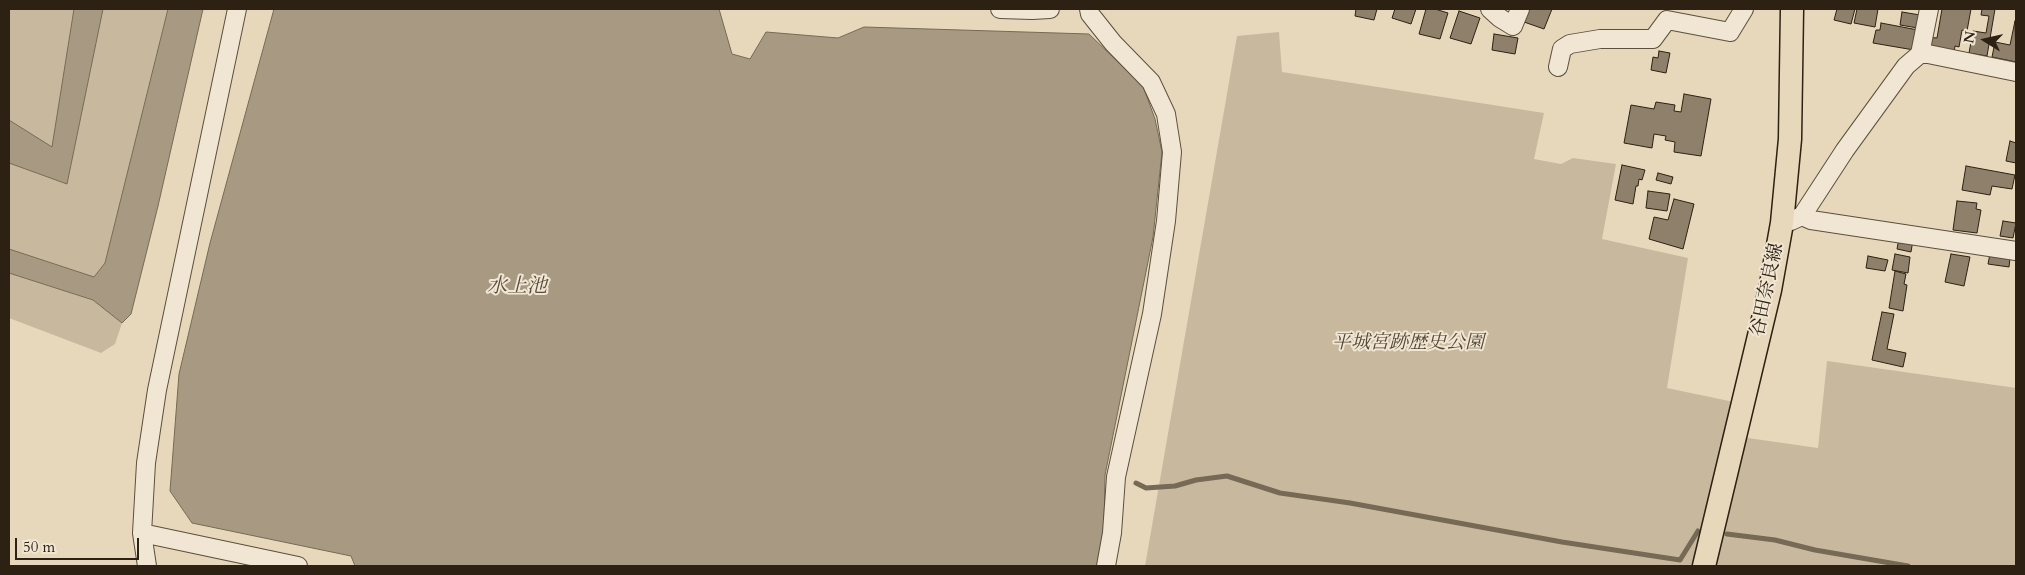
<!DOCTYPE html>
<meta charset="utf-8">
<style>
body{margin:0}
#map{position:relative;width:2025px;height:575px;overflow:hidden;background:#e8d8bb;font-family:Cardo,serif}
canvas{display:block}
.frame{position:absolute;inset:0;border:10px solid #2c2113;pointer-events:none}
.north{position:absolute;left:1960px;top:15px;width:50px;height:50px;-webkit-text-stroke:4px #f0e6d3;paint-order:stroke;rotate:280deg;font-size:14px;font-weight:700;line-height:20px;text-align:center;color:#2c2113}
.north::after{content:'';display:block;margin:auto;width:18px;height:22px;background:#2c2113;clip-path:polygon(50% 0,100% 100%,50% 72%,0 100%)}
.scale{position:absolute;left:15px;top:538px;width:124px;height:22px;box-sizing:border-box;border:2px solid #2c2113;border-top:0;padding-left:6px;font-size:15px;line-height:18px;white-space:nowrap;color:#2c2113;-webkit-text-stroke:4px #f0e6d3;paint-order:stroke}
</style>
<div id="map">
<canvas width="2025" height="575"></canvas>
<div class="frame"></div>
<div class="north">N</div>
<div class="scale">50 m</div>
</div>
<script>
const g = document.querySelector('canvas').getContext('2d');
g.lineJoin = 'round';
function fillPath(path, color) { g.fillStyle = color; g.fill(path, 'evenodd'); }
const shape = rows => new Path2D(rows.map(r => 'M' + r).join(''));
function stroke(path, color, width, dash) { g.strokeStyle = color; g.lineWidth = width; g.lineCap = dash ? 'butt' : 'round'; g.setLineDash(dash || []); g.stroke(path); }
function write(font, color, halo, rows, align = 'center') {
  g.font = font + ' Cardo,"Noto Serif JP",serif'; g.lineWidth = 4; g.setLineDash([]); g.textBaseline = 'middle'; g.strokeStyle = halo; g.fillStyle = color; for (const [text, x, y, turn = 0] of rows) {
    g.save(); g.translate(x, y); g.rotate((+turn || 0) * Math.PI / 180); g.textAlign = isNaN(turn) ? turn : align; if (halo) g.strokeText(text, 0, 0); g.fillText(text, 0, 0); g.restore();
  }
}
const green = shape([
 [9,9,74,9,52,148,9,120],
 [103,9,168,9,105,263,94,277,9,249,9,163,67,184],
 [1279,32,1282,72,1544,113,1534,159,1561,164,1573,158,1616,164,1602,239,1688,258,1667,388,1734,402,1727,435,1818,448,1827,361,2016,388,2016,566,1145,566,1237,36],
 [9,273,98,302,122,323,115,344,101,353,9,318]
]);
const water = shape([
 [74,9,103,9,67,184,9,163,9,120,52,147,74,9],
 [168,9,203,9,158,206,131,314,122,323,93,300,9,273,9,249,94,277,105,263,168,9],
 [274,9,719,9,732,54,750,59,766,32,838,38,864,27,1089,34,1143,86,1155,119,1162,152,1153,237,1105,475,1104,530,1097,566,355,566,351,556,192,523,170,491,179,374,210,243,274,9]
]);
const stream = shape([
 [1136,483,1146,488,1175,486,1196,480,1227,476,1280,493,1350,503,1562,542,1680,560,1698,531],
 [1727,534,1775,540,1815,550,1908,566]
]);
const building = shape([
 [1356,9,1377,9,1374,20,1355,16,1356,9],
 [1395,9,1416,9,1411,24,1392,18,1395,9],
 [1426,9,1435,9,1448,13,1440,39,1419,34,1426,9],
 [1529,9,1552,9,1544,29,1524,22,1529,9],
 [1837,9,1855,9,1851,24,1834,20,1837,9],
 [1857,9,1878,9,1875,27,1854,23,1857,9],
 [1942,9,1971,9,1967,31,1962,30,1959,47,1955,46,1954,53,1925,48,1927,37,1937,38,1942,9],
 [1982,9,1995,9,1987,56,1969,53,1973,31,1986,33,1989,16,1981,15,1982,9],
 [1459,11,1480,18,1471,44,1450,38,1459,11],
 [1902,12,1920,15,1918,28,1900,25,1902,12],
 [2015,21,2016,62,1992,57,1995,42,2010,45,2015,21],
 [1881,23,1918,30,1914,50,1873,43,1876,30,1880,30,1881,23],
 [1494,34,1518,38,1515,54,1492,50,1494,34],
 [1659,51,1670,53,1666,73,1651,70,1653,57,1658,58,1659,51],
 [1684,94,1711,99,1701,156,1674,152,1675,142,1665,140,1666,136,1654,134,1652,148,1624,143,1631,105,1654,109,1656,102,1675,105,1674,111,1681,112,1684,94],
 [2010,141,2016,143,2016,163,2006,161,2010,141],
 [1622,165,1645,170,1642,180,1639,179,1638,186,1636,186,1633,204,1615,200,1622,165],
 [1966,166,2015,175,2012,189,1992,186,1990,195,1962,190,1966,166],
 [1658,173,1673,177,1671,184,1656,180,1658,173],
 [1648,191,1670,194,1667,211,1646,208,1648,191],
 [1674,199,1694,204,1683,249,1649,239,1654,217,1668,220,1674,199],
 [1957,201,1977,203,1976,209,1981,210,1977,233,1953,230,1957,201],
 [2003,221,2016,223,2013,238,2000,236,2003,221],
 [1899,238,1913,240,1911,252,1897,249,1899,238],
 [1895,254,1910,257,1908,273,1892,270,1895,254],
 [1951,254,1970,257,1964,286,1945,282,1951,254],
 [1990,254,2010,258,2009,267,1988,264,1990,254],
 [1868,256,1888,260,1885,271,1866,268,1868,256],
 [1895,271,1906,274,1904,284,1907,285,1903,311,1889,308,1895,271],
 [1882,312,1894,314,1887,349,1906,353,1903,367,1872,360,1882,312]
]);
const minor = shape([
 [1000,9,1032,10,1050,9],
 [1089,9,1090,14,1113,43,1151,82,1166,114,1172,152,1166,221,1152,314,1116,477,1112,533,1106,566],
 [1490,9,1500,18,1513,26,1520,9],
 [1920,54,1929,9],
 [1558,67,1562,49,1570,44,1600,39,1653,39,1667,20,1730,32,1744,9],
 [1802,216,1811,220,2016,251],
 [1782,223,1791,221,1802,216,1845,150,1906,66,1920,54,1928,54,2016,72],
 [142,533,298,566],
 [147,566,142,533,146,463,157,390,237,9]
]);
const major = shape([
 [1704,566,1770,290,1782,223,1790,139,1792,9]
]);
const streetNames = [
 ["谷田奈良線",1768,290,-78]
];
const parkNames = [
 ["平城宮跡歴史公園",1408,344]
];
const waterNames = [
 ["水上池",517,287]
];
fillPath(green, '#c8b99e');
fillPath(water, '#a89a82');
stroke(water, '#766a56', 1);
stroke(stream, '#766a56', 5);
fillPath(building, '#8e806a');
stroke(building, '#2c2113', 1);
stroke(minor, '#5b4f3d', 20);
stroke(major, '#2c2113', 25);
stroke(minor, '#f0e6d3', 18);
stroke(major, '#e8d8bb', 22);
write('19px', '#2c2113', '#f0e6d3', streetNames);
write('italic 19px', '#534736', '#f0e6d3', parkNames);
write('italic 20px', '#574b3a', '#f0e6d3', waterNames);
</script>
